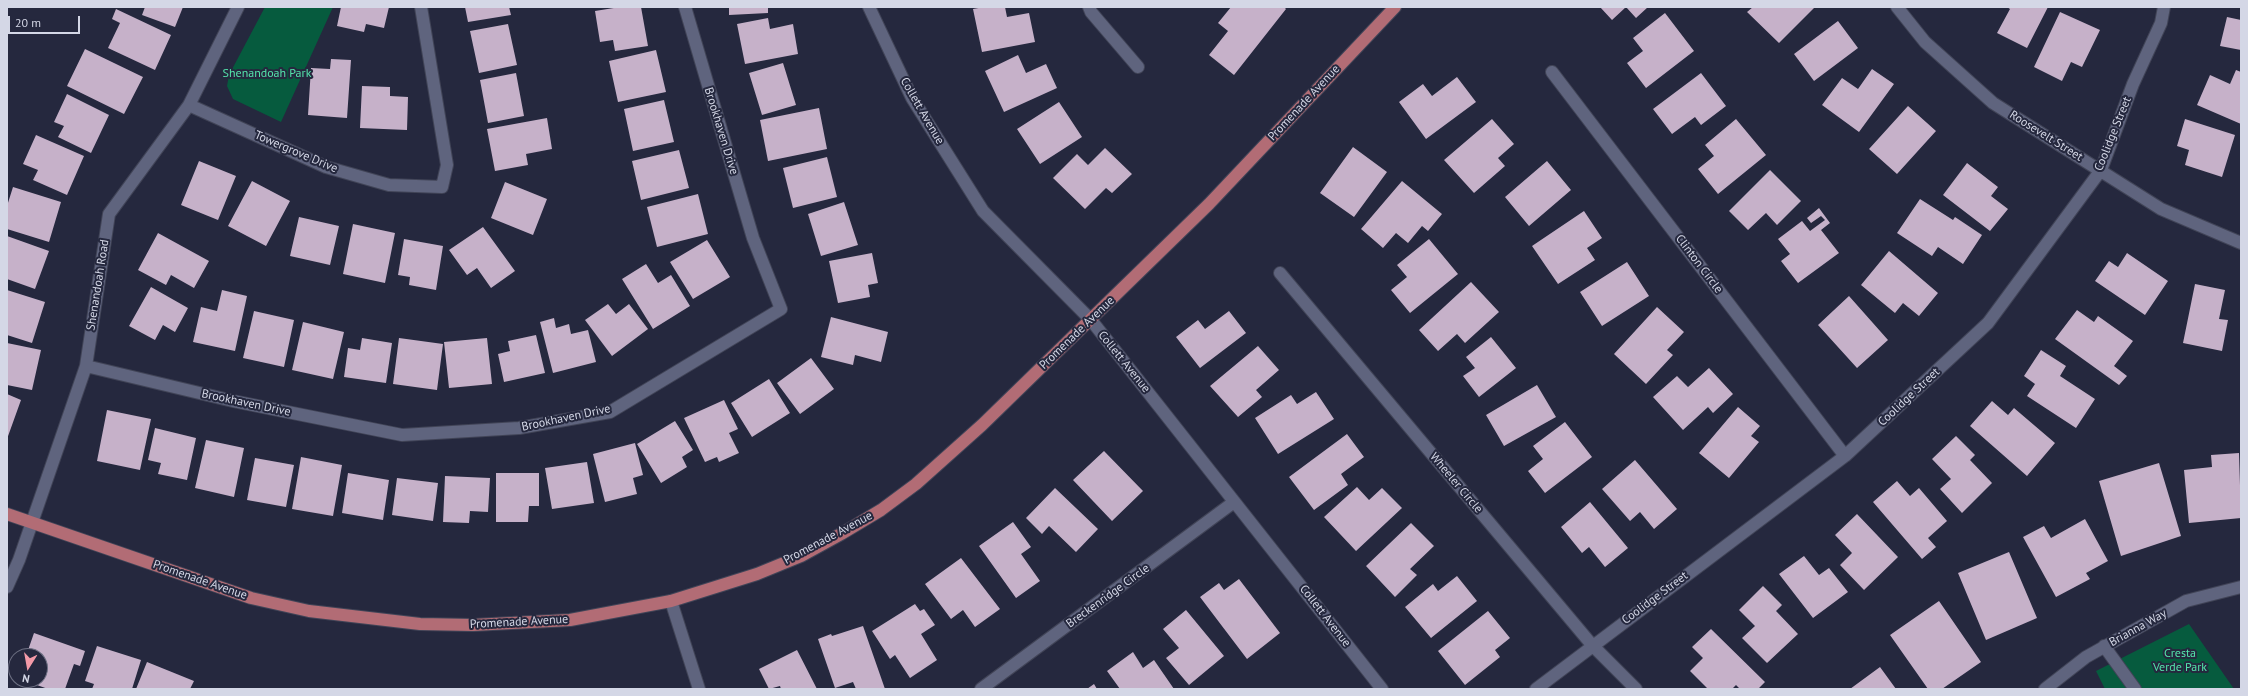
<!DOCTYPE html>
<style>
body{margin:0}
#map{position:relative;width:2248px;height:696px;overflow:hidden;background:#25283e;font-family:"PT Sans",sans-serif}
canvas{display:block}
.frame{position:absolute;inset:0;border:8px solid #d4d7e6;pointer-events:none}
.north{position:absolute;left:8px;top:648px;width:40px;height:40px;box-sizing:border-box;background:#25283e;border:1px solid #6b6e81;border-radius:50%;rotate:191deg;font-size:11px;font-weight:700;line-height:16px;text-align:center;color:#d4d7e6}
.north::after{content:'';display:block;margin:auto;width:14px;height:18px;background:#f39aa8;clip-path:polygon(50% 0,100% 100%,50% 72%,0 100%)}
.scale{position:absolute;left:8px;top:16px;width:72px;height:18px;box-sizing:border-box;border:2px solid #d4d7e6;border-top:0;padding-left:5px;font-size:12px;line-height:14px;white-space:nowrap;color:#d4d7e6;-webkit-text-stroke:3px #25283e;paint-order:stroke}
</style>
<div id="map">
<canvas width="2248" height="696"></canvas>
<div class="frame"></div>
<div class="north">N</div>
<div class="scale">20 m</div>
</div>
<script>
const g = document.querySelector('canvas').getContext('2d');
g.lineJoin = 'round';
function fillPath(path, color) { g.fillStyle = color; g.fill(path, 'evenodd'); }
const shape = rows => new Path2D(rows.map(r => 'M' + r).join(''));
function stroke(path, color, width, dash) { g.strokeStyle = color; g.lineWidth = width; g.lineCap = dash ? 'butt' : 'round'; g.setLineDash(dash || []); g.stroke(path); }
function write(font, color, halo, rows, align = 'center') {
  g.font = font + ' "PT Sans",sans-serif'; g.lineWidth = 4; g.setLineDash([]); g.textBaseline = 'middle'; g.strokeStyle = halo; g.fillStyle = color; for (const [text, x, y, turn = 0] of rows) {
    g.save(); g.translate(x, y); g.rotate((+turn || 0) * Math.PI / 180); g.textAlign = isNaN(turn) ? turn : align; if (halo) g.strokeText(text, 0, 0); g.fillText(text, 0, 0); g.restore();
  }
}
const green = shape([
 [265,7,333,7,281,122,233,99,227,86,229,75],
 [2189,624,2234,689,2105,689,2096,671]
]);
const building = shape([
 [145,7,183,7,175,27,142,15],
 [341,7,389,7,384,28,366,24,364,32,337,26],
 [465,7,509,7,511,15,468,22],
 [620,7,641,7,648,46,615,51,613,40,600,42,595,11],
 [729,7,768,7,768,13,729,15],
 [984,7,1005,7,1007,17,1029,13,1035,42,982,52,973,9],
 [1231,7,1284,7,1286,9,1234,75,1209,55,1228,31,1218,23],
 [1600,7,1626,7,1612,20],
 [1626,7,1648,7,1636,18],
 [1753,7,1815,7,1779,43,1747,12],
 [2007,7,2048,7,2027,48,1997,33,2010,9],
 [116,9,171,35,155,70,108,48,120,23,112,19],
 [2060,12,2100,30,2082,67,2071,62,2062,81,2034,67],
 [1665,13,1694,51,1646,88,1627,63,1643,51,1633,38],
 [2227,17,2241,20,2241,50,2220,46],
 [768,18,770,29,793,24,798,54,745,64,737,24],
 [1838,21,1858,48,1814,81,1794,54],
 [508,24,517,65,479,73,470,31],
 [85,49,143,77,124,114,67,86],
 [656,50,666,92,618,102,609,61],
 [1018,55,1026,73,1046,64,1057,88,1004,112,985,71],
 [331,59,351,60,347,118,308,115,311,68,330,69],
 [783,63,796,105,762,115,749,73],
 [1872,69,1894,84,1859,132,1822,105,1842,78,1858,89],
 [2236,70,2241,72,2241,124,2197,105,2210,75,2230,84],
 [516,73,524,116,488,123,480,80],
 [1701,73,1726,106,1701,125,1695,117,1672,134,1653,109],
 [1457,77,1476,102,1426,139,1399,102,1423,84,1432,96],
 [362,86,390,87,390,96,408,97,407,130,360,128],
 [67,94,109,115,91,153,58,137,64,126,54,122],
 [664,100,674,142,633,151,624,109],
 [1059,102,1082,137,1040,164,1017,129],
 [1908,106,1936,131,1897,174,1869,149],
 [819,108,827,149,768,161,760,120],
 [547,118,552,149,526,154,528,165,495,171,487,129],
 [1492,119,1514,144,1498,158,1505,166,1474,193,1444,160],
 [1736,119,1766,155,1718,194,1698,169,1714,156,1705,145],
 [2185,119,2235,135,2222,177,2185,165,2189,150,2177,146],
 [36,135,84,156,67,195,33,180,38,170,23,164],
 [1353,147,1387,172,1354,217,1320,193],
 [1105,148,1132,174,1112,193,1106,188,1085,209,1053,178,1077,154,1088,165],
 [679,150,689,188,641,200,632,161],
 [827,157,837,197,793,208,783,168],
 [199,161,236,176,218,220,181,205],
 [1547,161,1571,190,1529,226,1505,197],
 [1967,163,1998,187,1991,196,2008,209,1990,231,1943,195],
 [1770,170,1801,201,1777,225,1766,213,1748,230,1729,211],
 [252,181,290,201,266,246,228,226],
 [1402,181,1442,214,1428,231,1422,226,1408,243,1396,233,1383,248,1361,229],
 [505,182,547,199,533,235,491,218],
 [13,187,61,202,49,242,7,229,7,206],
 [698,194,708,234,657,247,647,207],
 [1920,199,1953,220,1955,217,1982,235,1963,264,1938,247,1932,256,1897,233],
 [844,202,858,245,821,256,808,214],
 [1819,208,1830,223,1821,230,1839,253,1798,283,1781,261,1790,254,1778,239,1802,221,1810,231,1825,220,1821,216,1811,223,1807,218],
 [1584,211,1602,238,1587,248,1595,260,1558,284,1532,246],
 [299,217,339,226,330,265,290,256],
 [353,224,395,233,385,283,343,274],
 [483,227,515,271,491,288,477,268,467,275,449,250],
 [158,233,209,261,194,288,171,275,166,285,138,270],
 [7,236,49,251,35,289,7,279],
 [404,239,443,246,436,290,409,285,410,277,398,275],
 [1429,239,1458,274,1410,313,1391,290,1407,277,1397,265],
 [707,240,730,277,693,299,670,262],
 [1889,251,1938,293,1919,316,1903,303,1895,313,1861,285],
 [872,253,878,283,868,285,870,297,838,303,829,261],
 [2127,253,2168,281,2145,315,2095,281,2109,261,2118,267],
 [1627,262,1649,296,1602,326,1580,292],
 [646,264,658,283,671,275,690,306,653,329,622,279],
 [1471,282,1499,312,1465,343,1457,334,1438,351,1419,330],
 [2195,284,2225,290,2219,319,2228,320,2222,351,2183,343],
 [151,287,188,308,175,332,163,325,155,340,129,326],
 [7,290,45,302,32,343,7,335],
 [222,290,247,296,235,351,193,342,201,307,217,311],
 [1849,296,1888,340,1857,368,1818,325],
 [608,304,616,314,629,304,648,329,612,356,585,320],
 [1657,307,1684,332,1667,350,1673,355,1646,384,1614,354],
 [2077,310,2094,322,2098,316,2133,341,2114,366,2127,376,2119,385,2055,339],
 [254,311,294,320,284,367,243,358],
 [1229,311,1246,333,1200,368,1176,337,1198,320,1205,329],
 [831,317,888,332,881,362,855,355,853,365,821,357],
 [554,318,556,328,569,324,571,334,588,330,596,362,553,373,540,322],
 [303,322,344,332,333,379,292,370],
 [536,335,545,373,504,382,498,354,510,351,508,341],
 [1491,337,1516,368,1479,397,1463,376,1475,368,1466,357],
 [362,338,392,343,386,383,344,377,348,348,360,350],
 [399,338,443,344,437,390,393,384],
 [487,338,492,384,449,388,444,342],
 [7,343,41,350,32,390,7,385],
 [1258,346,1279,370,1256,390,1262,397,1238,417,1210,386],
 [2041,350,2066,366,2060,376,2095,399,2076,428,2027,396,2035,384,2024,376],
 [811,358,834,389,800,414,777,383],
 [1709,368,1733,394,1713,413,1708,407,1683,430,1653,397,1677,376,1688,387],
 [769,379,790,413,752,437,731,403],
 [1537,385,1556,417,1504,446,1486,415],
 [1316,392,1334,419,1278,454,1255,418,1291,395,1297,404],
 [7,394,21,400,7,439],
 [724,400,738,429,729,433,739,453,719,462,717,457,705,462,684,418],
 [1992,401,2008,415,2014,408,2055,443,2027,476,1970,426],
 [1738,407,1760,426,1751,436,1759,442,1729,478,1699,453],
 [107,410,151,419,140,470,97,461],
 [675,421,693,450,682,457,687,467,661,483,637,444],
 [1565,422,1592,457,1545,493,1528,471,1543,459,1533,446],
 [155,428,196,438,187,480,158,474,161,463,148,460],
 [1347,434,1364,457,1341,474,1348,485,1314,510,1289,477],
 [1956,436,1975,455,1970,460,1992,483,1962,513,1940,489,1951,479,1932,459],
 [206,440,244,448,234,497,195,488],
 [635,443,643,475,633,478,637,494,605,502,593,454],
 [1104,451,1143,491,1112,521,1073,480],
 [2239,453,2241,518,2189,523,2184,470,2212,467,2211,455],
 [301,457,342,465,333,516,292,509],
 [255,458,294,465,286,507,247,500],
 [1635,460,1677,509,1654,529,1640,512,1630,521,1602,489],
 [587,462,594,503,552,509,545,468],
 [2159,463,2181,536,2121,556,2099,481],
 [348,473,389,480,383,520,342,513],
 [496,473,539,473,539,506,529,506,528,522,496,522],
 [445,476,490,478,488,512,470,511,469,523,443,522],
 [397,478,438,483,433,521,392,515],
 [1897,481,1910,496,1919,488,1947,521,1928,538,1936,547,1922,559,1873,502],
 [1357,487,1369,500,1382,488,1402,508,1356,551,1324,517],
 [1055,488,1098,529,1076,552,1049,526,1042,534,1026,518],
 [1590,502,1628,548,1605,567,1589,547,1582,553,1561,527],
 [1857,514,1898,557,1864,590,1840,565,1852,553,1835,535],
 [2085,519,2108,561,2086,573,2090,579,2056,597,2023,537,2044,526,2051,538],
 [1013,522,1031,547,1021,554,1040,581,1016,598,979,546],
 [1411,523,1434,546,1410,569,1417,575,1395,597,1366,566],
 [2009,552,2037,618,1986,640,1958,573],
 [1804,556,1819,575,1829,568,1848,592,1813,618,1779,574],
 [961,558,1000,609,975,627,963,610,951,619,925,584],
 [1457,576,1477,601,1431,638,1405,607,1433,584,1438,591],
 [1239,579,1280,633,1247,659,1200,597,1219,583,1224,590],
 [1763,586,1782,605,1776,611,1798,634,1767,663,1742,638,1755,626,1739,610],
 [1939,601,1981,662,1942,689,1928,689,1890,635],
 [915,604,920,611,924,609,935,625,921,634,937,660,910,678,895,655,890,659,872,631],
 [1186,610,1224,656,1189,685,1166,658,1179,648,1163,629],
 [1488,611,1510,638,1495,650,1500,657,1465,685,1438,651],
 [863,626,885,689,856,689,853,682,835,688,818,639,831,634,832,636],
 [1711,629,1765,682,1758,689,1740,689,1736,685,1732,689,1708,689,1690,671,1703,658,1692,647],
 [34,633,85,651,80,666,74,664,65,689,48,689,23,680,40,680,40,656,26,656],
 [97,646,141,660,132,689,92,689,94,684,85,681],
 [797,650,817,689,781,689,780,686,769,689,759,669],
 [1133,652,1143,668,1154,660,1174,689,1120,689,1107,671],
 [147,662,194,681,190,689,136,689],
 [1880,667,1896,689,1850,689],
 [1094,684,1097,689,1087,689]
]);
const minor = shape([
 [869,7,912,98,983,211,1091,320,1382,689],
 [1089,7,1091,12,1138,67],
 [1897,7,1925,42,1993,103,2161,209,2241,243],
 [1552,72,1845,456],
 [189,105,326,167,389,185,442,187,447,165,421,7],
 [1280,273,1592,645,1636,689],
 [86,366,233,401,402,435,519,428,610,412,781,309,753,238,685,7],
 [7,587,19,560,86,366,109,214,189,105,238,7],
 [671,601,699,689],
 [2104,646,2135,689],
 [981,689,1234,502],
 [1536,689,1845,456,1988,323,2101,170,2133,84,2161,23,2164,7],
 [2045,689,2086,657,2186,601,2241,587]
]);
const major = shape([
 [7,514,251,598,309,611,420,624,473,625,570,620,671,601,757,574,801,556,841,534,881,510,916,484,982,425,1209,204,1395,7]
]);
const parkNames = [
 ["Shenandoah Park",267,74],
 ["Cresta",2180,654],
 ["Verde Park",2180,668]
];
const streetNames = [
 ["Promenade Avenue",1304,103,-47],
 ["Collett Avenue",922,111,60],
 ["Brookhaven Drive",721,131,73],
 ["Coolidge Street",2113,134,-68],
 ["Roosevelt Street",2046,136,32],
 ["Towergrove Drive",296,152,23],
 ["Clinton Circle",1699,264,53],
 ["Shenandoah Road",98,285,-81],
 ["Promenade Avenue",1077,333,-44],
 ["Collett Avenue",1124,362,51],
 ["Coolidge Street",1909,397,-43],
 ["Brookhaven Drive",246,403,12],
 ["Brookhaven Drive",566,418,-12],
 ["Wheeler Circle",1456,483,50],
 ["Promenade Avenue",828,538,-28],
 ["Promenade Avenue",200,580,19],
 ["Breckenridge Circle",1108,596,-36],
 ["Coolidge Street",1655,598,-37],
 ["Collett Avenue",1325,616,52],
 ["Promenade Avenue",519,622,-3],
 ["Brianna Way",2138,628,-29]
];
fillPath(green, '#065b3e');
fillPath(building, '#c6b1c9');
stroke(minor, '#414457', 14);
stroke(major, '#414457', 14);
stroke(minor, '#5f647e', 12);
stroke(major, '#b26c75', 12);
write('12px', '#54e4ab', '#25283e', parkNames);
write('12px', '#d4d7e6', '#25283e', streetNames);
</script>
